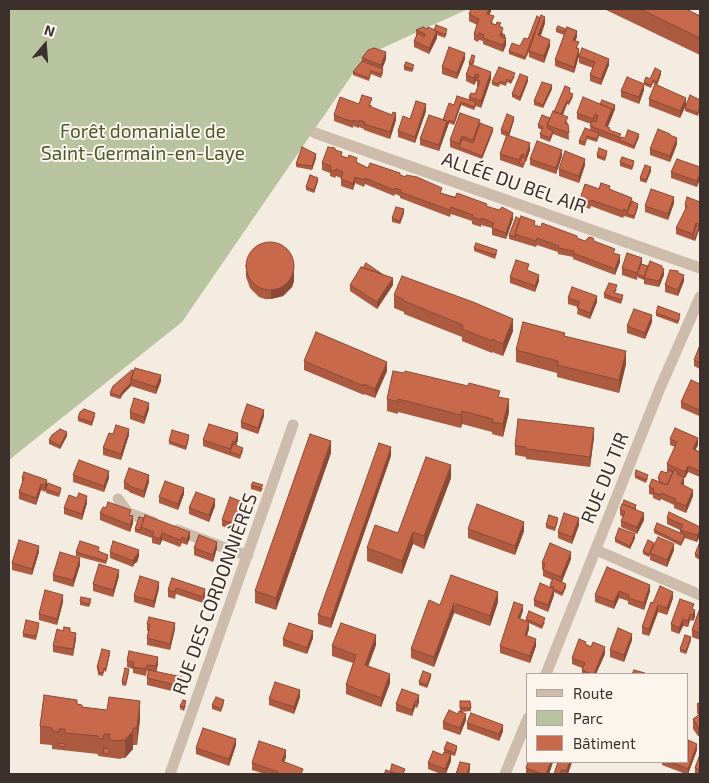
<!DOCTYPE html>
<meta charset="utf-8">
<style>
body{margin:0}
#map{position:relative;width:709px;height:783px;overflow:hidden;background:#f4ebe1;font-family:"Exo 2",sans-serif}
canvas{display:block}
.frame{position:absolute;inset:0;border:10px solid #3b302b;pointer-events:none}
.legend{position:absolute;left:526px;top:673px;width:162px;height:90px;box-sizing:border-box;background:#fbf5ee;border:1px solid #aea6a0;margin:0;padding:6px 9px;list-style:none;font-size:15px;color:#3b302b}
.legend li{display:flex;align-items:center;gap:10px;height:25px}
.legend b{width:25px;border:1px solid #aea6a0}
.north{position:absolute;left:20px;top:20px;width:50px;height:50px;-webkit-text-stroke:4px #fbf5ee;paint-order:stroke;rotate:18deg;font-size:14px;font-weight:700;line-height:20px;text-align:center;color:#3b302b}
.north::after{content:'';display:block;margin:auto;width:18px;height:22px;background:#3b302b;clip-path:polygon(50% 0,100% 100%,50% 72%,0 100%)}
</style>
<div id="map">
<canvas width="709" height="783"></canvas>
<div class="frame"></div>
<ul class="legend">
<li><b style="height:6px;background:#cdbbac"></b>Route</li>
<li><b style="height:14px;background:#b8c4a0"></b>Parc</li>
<li><b style="height:14px;background:#c8694b"></b>Bâtiment</li>
</ul>
<div class="north">N</div>
</div>
<script>
const g = document.querySelector('canvas').getContext('2d');
g.lineJoin = 'round';
function fillPath(path, color) { g.fillStyle = color; g.fill(path, 'evenodd'); }
const shape = rows => new Path2D(rows.map(r => 'M' + r).join(''));
function stroke(path, color, width, dash) { g.strokeStyle = color; g.lineWidth = width; g.lineCap = dash ? 'butt' : 'round'; g.setLineDash(dash || []); g.stroke(path); }
function write(font, color, halo, rows, align = 'center') {
  g.font = font + ' "Exo 2",sans-serif'; g.lineWidth = 4; g.setLineDash([]); g.textBaseline = 'middle'; g.strokeStyle = halo; g.fillStyle = color; for (const [text, x, y, turn = 0] of rows) {
    g.save(); g.translate(x, y); g.rotate((+turn || 0) * Math.PI / 180); g.textAlign = isNaN(turn) ? turn : align; if (halo) g.strokeText(text, 0, 0); g.fillText(text, 0, 0); g.restore();
  }
}
const green = shape([
 [9,9,468,9,365,56,182,322,9,460]
]);
const minor = shape([
 [315,133,700,268],
 [118,499,128,513,153,522],
 [177,530,236,552,248,555],
 [596,550,700,595],
 [546,674,660,388,700,297],
 [170,774,293,425],
 [505,774,528,718]
]);
const wall = shape([
 [491,9,491,11,489,15,493,24,501,26,503,34,505,35,506,45,503,52,483,44,483,41,479,40,478,42,474,40,474,34,477,25,469,21,469,14],
 [604,9,686,9,700,16,700,55],
 [545,23,541,36,550,46,544,63,529,57,529,52,525,60,509,54,509,51,520,46],
 [427,29,447,33,445,38,437,35,437,38,429,54,414,47,414,41,416,36,416,30],
 [556,29,577,37,575,41,578,49,579,56,574,73,555,66,555,60,564,35,556,32],
 [579,56,609,65,601,85,590,81,590,75,593,68,579,63],
 [362,58,386,59,382,69,383,73,381,78,371,74,369,81,353,75,353,72,362,61],
 [465,59,457,79,442,74,442,67],
 [475,60,473,65,491,79,481,108,476,106,474,110,461,105,454,125,449,123,439,151,420,145,420,139,443,120,454,105,469,100,469,97,475,94,478,87,477,86,477,81,476,81,474,85,466,81,466,75,470,66,469,63],
 [404,66,414,68,412,72,404,70],
 [661,74,657,85,653,83,651,88,644,85,644,82],
 [515,76,511,84,507,82,506,86,500,84,499,87,492,85,492,82],
 [528,81,520,101,512,97,512,94],
 [552,89,543,108,534,105,534,101],
 [644,90,639,104,621,97,621,91],
 [570,91,570,93,573,97,569,105,567,104,563,115,568,124,569,140,553,134,550,142,540,138,540,134,542,130,538,128,538,125,550,118,554,112],
 [649,99,686,105,680,118,649,106],
 [700,100,700,109,698,116,685,111,685,108],
 [359,104,372,105,371,107,396,120,390,139,364,130,364,129,359,127,359,128,353,126,353,128,334,121,334,115],
 [600,104,615,109,608,127,610,130,621,137,625,138,639,137,634,149,599,136,597,142,587,139,585,146,579,144,579,141,590,130,591,124,577,119,577,113],
 [426,111,415,143,398,137,398,131,410,119],
 [514,120,509,136,530,150,523,168,500,160,500,154,506,136,501,134,501,130],
 [480,123,493,131,482,159,450,147,450,140],
 [670,135,677,144,670,162,650,155,650,149],
 [335,150,342,156,368,168,400,175,442,193,487,206,513,219,506,239,492,235,492,228,481,225,481,227,472,224,472,221,451,214,450,217,400,198,400,196,395,194,394,196,365,184,364,187,355,183,353,190,341,186,341,178,336,176,335,178,330,176,330,173,322,170,322,163],
 [607,154,605,161,597,158,597,155],
 [562,156,556,174,530,165,530,159],
 [316,158,312,170,296,167,296,164],
 [620,162,634,164,632,170,620,166],
 [585,165,579,183,559,176,559,169],
 [700,167,697,187,671,178,671,172],
 [651,171,646,183,640,181,640,178],
 [318,181,314,193,306,190,306,187],
 [599,189,610,189,632,201,638,207,634,219,624,216,623,218,591,206,590,209,580,205,580,199],
 [700,202,700,227,695,241,676,234,676,228,685,211,685,205],
 [674,203,668,220,645,212,645,206],
 [404,213,400,224,392,222,392,218],
 [520,219,535,226,585,241,594,241,615,254,620,262,615,275,573,259,573,257,558,254,558,252,537,245,536,247,509,239,509,235],
 [474,248,497,253,495,259,474,251],
 [642,264,648,266,662,268,664,275,659,287,644,284,644,280,637,277,637,280,622,275,622,268],
 [246,267,294,274,294,281,292,287,283,296,271,299,265,299,259,297,250,288,246,277],
 [678,273,684,281,678,296,665,292,665,285],
 [510,277,539,281,535,292,510,283],
 [350,285,393,285,377,309,350,291],
 [617,289,615,293,623,298,621,304,604,298,604,294],
 [394,295,513,331,503,356,492,352,492,353,462,341,462,337,404,314,404,312,394,308],
 [568,298,597,302,590,319,577,314,578,307,568,304],
 [656,313,680,318,678,324,656,316],
 [652,322,645,339,627,333,627,326],
 [700,345,700,369,694,366,694,360],
 [516,350,626,364,619,393,557,377,557,373,516,362],
 [304,361,387,371,375,398,364,394,364,395,304,370],
 [134,371,161,381,156,394,131,386,123,394,120,399,110,396,110,393],
 [700,384,699,416,681,408,681,402],
 [500,397,509,412,503,437,492,434,492,432,462,424,461,428,398,412,398,414,387,411,387,399],
 [149,409,144,424,130,419,130,412],
 [95,416,92,426,78,421,78,418],
 [264,416,258,434,241,428,241,422],
 [113,434,129,435,121,460,103,455,103,448],
 [67,436,60,449,49,444,49,440],
 [594,437,590,467,526,459,526,457,515,455,515,446],
 [189,439,186,450,169,444,169,441],
 [670,439,698,445,695,450,700,452,700,477,688,472,685,478,684,478,683,485,693,496,686,513,674,508,674,505,661,499,660,501,653,498,653,495,649,494,649,487,659,482,658,478,667,473,668,471,667,470,667,464,675,447,670,445],
 [203,440,238,440,236,445,243,451,240,459,203,446],
 [331,453,276,610,255,603,255,591],
 [391,456,331,628,318,624,318,615],
 [24,472,47,486,45,492,41,490,36,505,19,499,19,492,22,483,22,478],
 [73,475,109,478,104,492,73,482],
 [635,475,648,478,646,483,635,478],
 [451,478,424,549,413,544,402,574,367,561,367,548,398,533],
 [124,482,149,482,144,498,129,492,129,491,124,489],
 [251,485,263,488,261,492,251,489],
 [46,489,61,491,59,497,46,493],
 [184,494,178,510,159,503,159,497],
 [87,503,82,520,64,514,64,508],
 [215,506,209,522,189,514,189,508],
 [636,508,636,510,644,520,637,534,621,527,621,521,623,517,620,515,620,509],
 [245,510,237,532,222,526,222,520],
 [100,513,131,516,133,523,130,532,100,520],
 [139,517,190,538,187,545,182,543,180,547,162,540,160,545,152,543,152,538,135,532,135,529],
 [667,518,700,527,700,536,697,542,685,538,681,546,654,533,654,530,680,533,680,530,667,524],
 [558,521,555,531,546,528,546,525],
 [579,525,572,544,558,538,558,532],
 [468,529,524,531,515,555,468,538],
 [635,538,630,549,615,542,615,539],
 [700,542,700,560,695,557,695,554],
 [654,545,674,550,667,567,650,560,650,555,649,557,643,554,643,551],
 [194,548,217,548,213,562,194,555],
 [99,551,99,552,108,558,106,564,76,556,76,552],
 [39,552,32,575,12,570,12,563],
 [110,552,139,556,137,562,134,564,133,567,110,558],
 [571,559,562,582,566,587,562,596,554,592,554,595,548,612,534,606,534,600,550,587,552,580,543,576,543,570,542,569,542,563],
 [80,565,73,587,53,581,53,575],
 [607,567,650,591,644,610,628,604,628,601,619,598,614,609,595,602,595,595],
 [119,576,113,597,93,591,93,584],
 [172,578,205,595,203,603,176,594,175,599,168,597,168,590],
 [159,588,154,608,134,602,134,596],
 [673,598,667,615,658,612,649,636,642,634,642,627,653,603],
 [80,601,91,602,89,607,80,605],
 [63,602,57,625,39,620,39,614],
 [498,602,490,626,454,613,434,667,411,658,411,649,440,605],
 [700,608,700,640,692,637,692,630],
 [694,610,695,617,693,621,690,620,688,627,683,626,679,634,671,631,671,624],
 [523,611,520,619,526,621,526,619,545,622,542,629,529,623,529,629,527,636,536,646,530,663,500,653,500,646],
 [147,624,175,629,170,650,147,645,147,638,149,631,147,631],
 [39,627,36,640,23,637,23,634],
 [70,632,76,639,73,656,53,652,53,646],
 [313,638,307,654,283,646,283,639],
 [632,640,624,662,610,657,610,650],
 [691,640,686,654,680,652,680,649],
 [586,644,605,654,596,674,582,674,582,668,572,664,572,658],
 [376,645,368,666,390,683,381,707,346,694,346,685,353,663,332,656,332,646],
 [110,654,106,672,104,671,103,676,98,675,98,670,97,670,97,667],
 [127,661,158,664,156,671,182,683,180,693,147,685,147,678,148,671,147,671,146,676,133,673,133,669,127,667],
 [129,672,126,686,122,685,122,682],
 [431,677,427,688,419,685,419,682],
 [402,689,419,702,417,708,415,707,412,716,396,711,396,704],
 [300,697,294,714,269,705,269,699],
 [460,701,470,701,471,711,461,712,466,720,460,735,443,729,443,722,458,714,460,711],
 [700,702,700,735,698,736,693,729,693,719,699,716,697,713,697,704],
 [224,703,221,712,212,709,212,705],
 [77,704,82,707,140,719,137,745,133,745,133,749,125,758,121,758,121,759,98,756,98,754,52,749,52,745,40,744,40,726],
 [186,705,184,711,180,709,180,706],
 [467,723,503,731,499,741,467,729],
 [236,745,229,766,196,754,196,748],
 [444,749,457,749,455,756,451,755,451,761,446,774,441,774,428,769,428,763,443,755,444,752],
 [697,750,688,774,686,774,662,765,662,762,688,762],
 [286,757,284,762,303,774,265,774,252,770,252,763],
 [700,758,700,774,695,774,695,768],
 [528,762,553,762,549,774,526,774,526,768],
 [558,762,572,762,568,774,554,774]
]);
const shadedWall = shape([
 [489,9,491,9,491,11,487,20,487,14],
 [545,17,545,23,538,42,538,35],
 [437,31,437,38,429,54,429,48],
 [577,31,577,37,573,46,573,40],
 [506,38,506,45,503,52,503,45],
 [550,40,550,46,544,63,544,56],
 [579,49,579,56,574,73,574,67],
 [386,52,386,59,381,72,381,65],
 [465,53,465,59,457,79,457,73],
 [609,59,609,65,601,85,601,79],
 [661,71,661,74,657,85,657,82],
 [491,72,491,79,481,108,481,101],
 [476,74,476,81,474,85,474,78],
 [528,77,528,81,520,101,520,97],
 [644,84,644,90,639,104,639,97],
 [552,85,552,89,543,108,543,105],
 [686,98,686,105,680,118,680,111],
 [567,101,567,104,561,118,561,115],
 [461,102,461,105,454,125,454,122],
 [426,104,426,111,415,143,415,137],
 [615,105,615,109,605,133,605,126,612,109],
 [396,113,396,120,390,139,390,132],
 [514,117,514,120,509,136,509,133],
 [449,120,449,123,439,151,439,145,447,121],
 [493,128,493,131,482,159,482,156],
 [639,134,639,137,634,149,634,146],
 [677,138,677,144,670,162,670,156],
 [530,143,530,150,526,162,526,156],
 [562,150,562,156,556,174,556,168],
 [316,154,316,158,312,170,312,166],
 [585,159,585,165,579,183,579,176],
 [651,167,651,171,646,183,646,180],
 [700,173,700,179,697,187,697,181],
 [355,177,355,183,353,190,353,184],
 [318,178,318,181,314,193,314,190],
 [674,197,674,203,668,220,668,214],
 [638,204,638,207,634,219,634,216],
 [404,209,404,213,400,224,400,221],
 [513,213,513,219,506,239,506,233],
 [700,221,700,227,695,241,695,238,699,227],
 [620,255,620,262,615,275,615,269],
 [642,258,642,265,637,274,637,280,637,273],
 [294,265,294,281,292,287,283,296,271,299,271,290],
 [662,266,662,272,664,269,664,275,659,287,659,281],
 [539,275,539,281,535,292,535,286],
 [684,275,684,281,678,296,678,290],
 [393,278,393,285,377,309,377,302],
 [597,296,597,302,590,319,590,313],
 [652,315,652,322,645,339,645,333],
 [513,319,513,331,503,356,503,344],
 [626,351,626,364,619,393,619,380],
 [387,362,387,371,375,398,375,389],
 [161,375,161,381,156,394,156,387],
 [131,383,131,386,123,394,120,399,120,396,123,391],
 [509,399,509,412,503,437,503,424],
 [149,403,149,409,144,424,144,417],
 [264,410,264,416,258,434,258,428],
 [462,411,462,424,461,428,461,415],
 [594,428,594,437,590,467,590,457],
 [129,429,129,435,121,460,121,454],
 [67,432,67,436,60,449,60,446],
 [238,433,238,440,235,448,235,442],
 [698,438,698,445,693,455,693,449],
 [331,441,331,453,276,610,276,598],
 [391,447,391,456,331,628,331,619],
 [451,465,451,478,424,549,424,536],
 [688,466,688,472,685,478,685,472],
 [109,471,109,478,104,492,104,486],
 [149,475,149,482,144,498,144,491],
 [684,477,684,484,681,491,681,484],
 [47,480,47,486,45,492,45,485],
 [41,484,41,490,36,505,36,498],
 [184,488,184,494,178,510,178,504],
 [693,490,693,496,686,513,686,506],
 [87,496,87,503,82,520,82,514],
 [215,499,215,506,209,522,209,515],
 [245,503,245,510,237,532,237,525],
 [644,513,644,520,637,534,637,527],
 [133,516,133,523,130,532,130,525],
 [579,518,579,525,572,544,572,537],
 [524,522,524,531,515,555,515,546],
 [700,530,700,536,697,542,697,535],
 [190,532,190,538,187,545,187,539],
 [413,532,413,544,402,574,402,561],
 [162,533,162,540,160,545,160,539],
 [635,534,635,538,630,549,630,546],
 [217,542,217,548,213,562,213,555],
 [674,544,674,550,667,567,667,560],
 [39,546,39,552,32,575,32,569],
 [139,550,139,556,137,562,134,564,133,567,133,561,134,558],
 [571,552,571,559,561,583,561,577],
 [80,558,80,565,73,587,73,580],
 [119,570,119,576,113,597,113,590],
 [159,582,159,588,154,608,154,601],
 [566,584,566,587,562,596,562,593],
 [650,585,650,591,644,610,644,603],
 [205,589,205,595,203,603,203,597],
 [554,589,554,595,548,612,548,605],
 [619,591,619,598,614,609,614,602],
 [498,592,498,602,490,626,490,616],
 [673,592,673,598,667,615,667,608],
 [63,595,63,602,57,625,57,619],
 [454,603,454,613,434,667,434,657],
 [523,605,523,611,518,624,518,618],
 [658,605,658,612,649,636,649,629],
 [695,610,695,617,693,621,693,615],
 [690,614,690,620,688,627,688,621],
 [683,619,683,626,679,634,679,628],
 [529,622,529,629,525,641,525,635],
 [175,623,175,629,170,650,170,644],
 [313,631,313,638,307,654,307,648],
 [76,633,76,639,73,656,73,649],
 [632,634,632,640,624,662,624,655],
 [376,635,376,645,365,675,365,665],
 [691,637,691,640,686,654,686,651],
 [536,639,536,646,530,663,530,656],
 [605,647,605,654,596,674,594,674],
 [158,657,158,664,156,673,156,666],
 [390,674,390,683,381,707,381,698],
 [431,674,431,677,427,688,427,685],
 [182,677,182,683,180,693,180,686],
 [300,690,300,697,294,714,294,707],
 [419,695,419,702,417,708,417,701],
 [140,701,140,719,137,745,137,728],
 [415,701,415,707,412,716,412,710],
 [466,714,466,720,460,735,460,728],
 [503,725,503,731,499,741,499,734],
 [700,725,700,735,698,736,698,727],
 [133,728,133,749,125,758,125,740],
 [236,739,236,745,229,766,229,759],
 [697,744,697,750,688,774,688,769],
 [286,750,286,757,282,768,282,761],
 [451,754,451,761,445,774,445,769],
 [551,762,553,762,549,774,546,774],
 [570,762,572,762,568,774,566,774,566,771],
 [470,764,470,770,469,774,467,774]
]);
const building = shape([
 [471,9,489,9,487,14,494,16,491,23,496,25,497,22,501,23,499,26,503,28,500,36,506,38,503,45,483,38,484,35,479,33,478,36,474,34,479,19,469,14,471,9],
 [640,9,686,9,700,16,700,38,640,9],
 [541,15,545,17,538,35,550,40,544,56,529,51,541,15],
 [537,16,540,18,525,57,509,51,512,43,520,46,524,38,528,39,537,16],
 [436,25,447,29,445,35,434,30,436,25],
 [558,26,566,29,565,32,556,29,558,26],
 [423,27,427,29,428,27,437,31,429,48,414,41,418,33,424,37,425,34,416,30,423,27],
 [567,27,577,31,573,40,579,42,576,48,579,49,574,67,555,60,567,27],
 [502,34,505,35,504,38,501,36,502,34],
 [449,47,465,53,457,73,442,67,449,47],
 [374,48,386,52,381,65,362,58,368,50,374,48],
 [582,48,609,59,601,79,590,75,595,62,579,56,582,48],
 [472,55,475,56,472,64,469,63,472,55],
 [362,61,383,69,381,74,371,71,369,78,353,72,362,61],
 [406,62,414,65,412,69,404,66,406,62],
 [470,64,491,72,481,101,469,97,471,93,475,94,480,81,477,80,479,75,476,74,474,78,466,75,470,64],
 [499,67,515,73,511,81,507,79,506,83,500,81,499,84,492,82,499,67],
 [655,68,661,71,657,82,653,80,651,85,644,82,646,77,650,79,655,68],
 [520,74,528,77,520,97,512,94,520,74],
 [627,77,644,84,639,97,621,91,627,77],
 [542,82,552,85,543,105,534,101,542,82],
 [655,84,686,98,680,111,649,99,655,84],
 [565,86,570,88,569,92,573,94,569,102,567,101,561,114,554,112,565,86],
 [362,95,372,98,369,106,392,115,393,112,396,113,390,132,364,124,365,122,359,120,359,122,353,120,353,122,334,115,340,97,359,104,362,95],
 [690,95,700,100,700,105,698,113,685,108,690,95],
 [457,96,476,102,474,107,461,102,454,122,449,120,447,124,447,121,443,120,449,103,454,105,457,96],
 [583,97,612,109,605,126,610,128,609,130,621,134,619,137,590,126,592,121,596,122,598,116,595,114,593,119,577,113,583,97],
 [602,100,615,105,612,112,612,109,600,104,602,100],
 [416,101,426,104,415,137,398,131,403,116,410,119,416,101],
 [553,111,568,117,565,123,568,124,569,133,547,125,553,111],
 [460,113,480,120,473,140,462,136,459,144,450,140,460,113],
 [507,114,514,117,509,133,501,130,507,114],
 [429,115,447,121,439,145,420,139,429,115],
 [542,115,550,118,547,125,547,128,553,131,550,138,540,134,543,127,538,125,542,115],
 [480,123,493,128,482,156,459,147,462,139,473,143,480,123],
 [585,128,599,133,597,139,587,136,585,142,579,141,585,128],
 [658,129,670,134,670,135,677,138,670,156,650,149,658,129],
 [628,130,639,134,634,146,619,140,621,137,625,138,628,130],
 [507,135,530,143,526,156,522,154,519,160,500,154,507,135],
 [537,141,562,150,556,168,530,159,537,141],
 [302,147,316,154,312,166,296,164,302,147],
 [328,147,335,148,335,150,342,152,341,156,348,158,349,155,357,158,356,162,368,168,370,163,400,173,400,175,406,177,406,175,417,177,442,188,440,193,455,198,457,193,487,204,486,206,499,210,502,207,513,213,506,233,492,228,494,223,481,218,481,220,472,217,473,215,451,207,450,210,400,192,401,190,395,188,394,190,365,178,364,180,355,177,353,184,341,179,343,172,336,169,335,171,330,170,331,166,322,163,328,147],
 [599,148,607,151,605,158,597,155,599,148],
 [565,151,585,159,579,176,559,169,565,151],
 [522,157,526,159,523,165,519,163,522,157],
 [622,157,634,161,632,167,620,162,622,157],
 [677,159,700,167,700,173,697,181,671,172,677,159],
 [645,165,651,167,646,180,640,178,645,165],
 [310,175,318,178,314,190,306,187,310,175],
 [601,183,610,186,609,189,632,198,627,211,624,209,623,211,591,200,590,202,580,199,585,184,599,189,601,183],
 [651,189,674,197,668,214,645,206,651,189],
 [687,197,700,202,700,221,699,224,696,223,693,234,676,228,687,206,685,205,687,197],
 [632,201,638,204,634,216,627,214,632,201],
 [396,207,404,209,400,221,392,218,396,207],
 [521,216,535,221,534,225,541,227,542,223,577,236,577,238,585,241,589,237,593,238,594,241,615,249,613,253,620,255,615,269,573,253,574,251,558,248,559,246,537,238,536,241,515,234,521,216],
 [516,217,520,219,515,234,515,237,509,235,516,217],
 [696,226,699,227,695,238,693,237,696,226],
 '246 266a24 24 0 1 1 48 0a24 24 0 1 1-48 0Z',
 [476,243,497,250,495,255,474,248,476,243],
 [627,253,642,258,637,273,622,268,627,253],
 [516,260,529,264,527,270,539,275,535,286,510,277,516,260],
 [650,261,662,266,662,268,664,269,659,281,644,278,650,261],
 [366,263,382,274,363,268,366,263],
 [641,264,648,266,644,277,637,274,641,264],
 [361,267,393,278,377,302,350,285,361,267],
 [670,270,678,271,678,273,684,275,678,290,665,285,670,270],
 [402,276,473,302,513,319,503,344,492,339,492,341,462,329,463,325,404,301,404,300,394,295,402,276],
 [609,283,617,285,614,293,623,295,621,300,604,294,609,283],
 [572,287,597,296,590,313,577,308,580,302,568,298,572,287],
 [658,306,680,314,678,321,656,313,658,306],
 [634,309,652,315,645,333,627,326,634,309],
 [523,322,565,333,564,336,626,351,619,380,557,365,558,361,516,350,523,322],
 [316,332,387,362,375,389,364,384,364,386,304,361,316,332],
 [700,345,700,363,694,360,700,345],
 [135,368,161,375,156,387,131,379,135,368],
 [132,370,134,371,131,379,131,383,123,391,120,396,110,393,113,386,132,370],
 [393,371,404,373,405,371,468,386,469,383,500,391,498,397,509,399,503,424,492,422,493,419,462,411,461,415,398,399,398,402,387,399,393,371],
 [691,380,700,384,700,408,699,410,681,402,691,380],
 [134,398,149,403,144,417,130,412,134,398],
 [247,404,264,410,258,428,241,422,247,404],
 [84,409,95,413,92,422,78,418,80,412,84,409],
 [518,419,594,428,590,457,526,449,526,447,515,446,518,419],
 [209,424,238,433,235,442,233,441,230,449,203,440,209,424],
 [116,425,129,429,121,454,103,448,109,433,113,434,116,425],
 [675,428,698,438,693,449,700,452,700,471,688,466,685,472,667,464,677,442,670,439,675,428],
 [60,429,67,432,60,446,49,440,52,435,60,429],
 [172,430,189,435,186,447,169,441,172,430],
 [310,434,331,441,276,598,255,591,310,434],
 [379,443,391,447,331,619,318,615,379,443],
 [233,444,243,448,240,455,230,452,233,444],
 [426,457,451,465,424,536,413,532,402,561,367,548,375,525,398,533,426,457],
 [79,460,109,471,104,486,73,475,79,460],
 [129,468,149,475,144,491,129,486,129,485,124,482,129,468],
 [636,470,648,475,646,480,635,475,636,470],
 [668,470,673,472,667,485,659,482,660,479,658,478,661,471,667,473,668,470],
 [674,470,678,472,677,474,684,477,681,484,693,490,686,506,674,501,676,499,661,493,660,495,653,492,654,489,649,487,652,479,667,485,674,470],
 [24,472,47,480,45,485,41,484,36,498,19,492,24,478,22,478,24,472],
 [165,481,184,488,178,504,159,497,165,481],
 [253,482,263,485,261,488,251,485,253,482],
 [48,483,61,488,59,494,46,489,48,483],
 [196,492,215,499,209,515,189,508,196,492],
 [79,493,87,496,82,514,64,508,69,495,77,498,79,493],
 [230,497,245,503,237,525,222,520,230,497],
 [624,500,636,505,635,509,623,504,624,500],
 [108,502,131,510,129,515,133,516,130,525,100,513,103,507,106,508,108,502],
 [477,504,524,522,515,546,468,529,477,504],
 [622,504,644,513,637,527,621,521,625,512,620,509,622,504],
 [669,512,700,527,700,530,697,535,680,530,683,525,667,518,669,512],
 [564,513,579,518,572,537,558,532,564,513],
 [145,515,190,532,187,539,182,537,180,540,162,533,160,539,152,536,154,532,141,527,145,515],
 [549,515,558,518,555,528,546,525,549,515],
 [139,517,144,518,141,527,141,530,135,529,139,517],
 [657,523,685,535,681,543,654,530,657,523],
 [619,528,635,534,630,546,615,539,619,528],
 [199,535,217,542,213,555,194,548,199,535],
 [658,537,674,544,667,560,650,553,658,537],
 [19,540,39,546,32,569,12,563,19,540],
 [648,540,654,543,649,554,643,551,648,540],
 [80,541,99,547,98,551,108,555,106,561,76,552,80,541],
 [113,541,139,550,137,555,134,558,133,561,110,552,113,541],
 [700,542,700,556,695,554,700,542],
 [550,543,571,552,561,577,543,570,545,564,542,563,550,543],
 [60,552,80,558,73,580,53,575,60,552],
 [99,564,119,570,113,590,93,584,99,564],
 [607,567,650,585,644,603,628,598,629,595,619,591,614,602,595,595,607,567],
 [451,575,498,592,490,616,454,603,434,657,411,649,429,600,440,605,451,575],
 [140,576,159,582,154,601,134,596,140,576],
 [172,578,205,589,203,597,176,588,175,592,168,590,172,578],
 [553,578,566,584,562,593,553,589,554,587,550,585,553,578],
 [540,583,554,589,548,605,534,600,540,583],
 [660,586,673,592,667,608,658,605,649,629,642,627,651,602,653,603,660,586],
 [45,590,63,595,57,619,39,614,45,590],
 [81,597,91,599,89,604,80,601,81,597],
 [680,599,694,604,692,609,695,610,693,615,690,614,688,621,683,619,679,628,671,624,680,599],
 [514,602,523,605,518,618,529,622,525,635,536,639,530,656,500,646,514,602],
 [700,608,700,633,692,630,700,608],
 [529,611,545,618,542,626,526,619,529,611],
 [149,617,175,623,170,644,147,638,150,625,147,624,149,617],
 [26,620,39,623,36,636,23,634,26,620],
 [289,623,313,631,307,648,283,639,289,623],
 [341,623,376,635,365,665,390,674,381,698,346,685,356,655,332,646,341,623],
 [64,627,70,628,70,632,76,633,73,649,53,646,57,629,63,631,64,627],
 [618,628,632,634,624,655,610,650,618,628],
 [685,635,691,637,686,651,680,649,685,635],
 [579,639,586,642,585,644,591,647,593,642,605,647,594,674,591,674,582,670,585,663,572,658,579,639],
 [102,649,110,651,106,669,104,668,103,673,98,672,99,667,97,667,102,649],
 [129,651,158,657,156,666,147,665,146,669,133,667,134,662,127,661,129,651],
 [125,668,129,669,126,683,122,682,125,668],
 [149,670,182,677,180,686,147,678,149,670],
 [634,670,645,673,644,674,632,674,634,670],
 [423,671,431,674,427,685,419,682,423,671],
 [275,682,300,690,294,707,269,699,275,682],
 [402,689,419,695,417,701,415,701,412,710,396,704,402,689],
 [44,695,77,700,77,704,82,705,82,707,107,710,109,697,140,701,137,728,133,728,133,731,125,740,121,740,121,741,109,740,110,734,104,734,103,739,98,738,98,736,65,733,65,729,59,729,59,732,52,731,52,728,40,726,44,695],
 [216,697,224,700,221,709,212,705,216,697],
 [183,700,186,701,184,707,180,706,183,700],
 [460,701,470,701,471,708,460,708,460,701],
 [700,702,700,709,697,704,700,702],
 [449,710,458,714,459,711,466,714,460,728,443,722,449,710],
 [471,713,503,725,499,734,467,723,471,713],
 [700,714,700,725,698,727,693,719,700,714],
 [203,728,236,739,229,759,196,748,203,728],
 [688,740,697,744,688,769,670,762,688,762,688,740],
 [259,741,286,750,282,761,303,769,301,774,278,774,278,772,252,763,259,741],
 [447,742,457,746,455,753,444,749,447,742],
 [59,743,65,744,65,747,59,746,59,743],
 [104,748,109,749,109,754,103,753,104,748],
 [433,751,443,755,444,752,451,754,445,769,428,763,433,751],
 [699,757,700,758,700,770,695,768,699,757],
 [460,762,470,764,467,774,456,774,460,762],
 [528,762,551,762,546,774,542,774,526,768,528,762],
 [558,762,570,762,566,771,562,769,560,774,554,774,558,762],
 [392,764,405,769,403,774,397,774,390,772,392,764],
 [386,770,397,774,384,774,386,770]
]);
const parkNames = [
 ["Forêt domaniale de",143,132],
 ["Saint-Germain-en-Laye",143,154]
];
const streetNames = [
 ["ALLÉE DU BEL AIR",514,183,19],
 ["RUE DU TIR",605,478,-68],
 ["RUE DES CORDONNIÈRES",215,594,-70]
];
fillPath(green, '#b8c4a0');
stroke(minor, '#cdbbac', 11);
fillPath(wall, '#ac5a40');
fillPath(shadedWall, '#8c4a34');
fillPath(building, '#c8694b');
stroke(building, '#8c4a34', 1);
write('19px', '#4a5a2e', '#fbf5ee', parkNames);
write('19px', '#3b302b', '#fbf5ee', streetNames);
</script>
